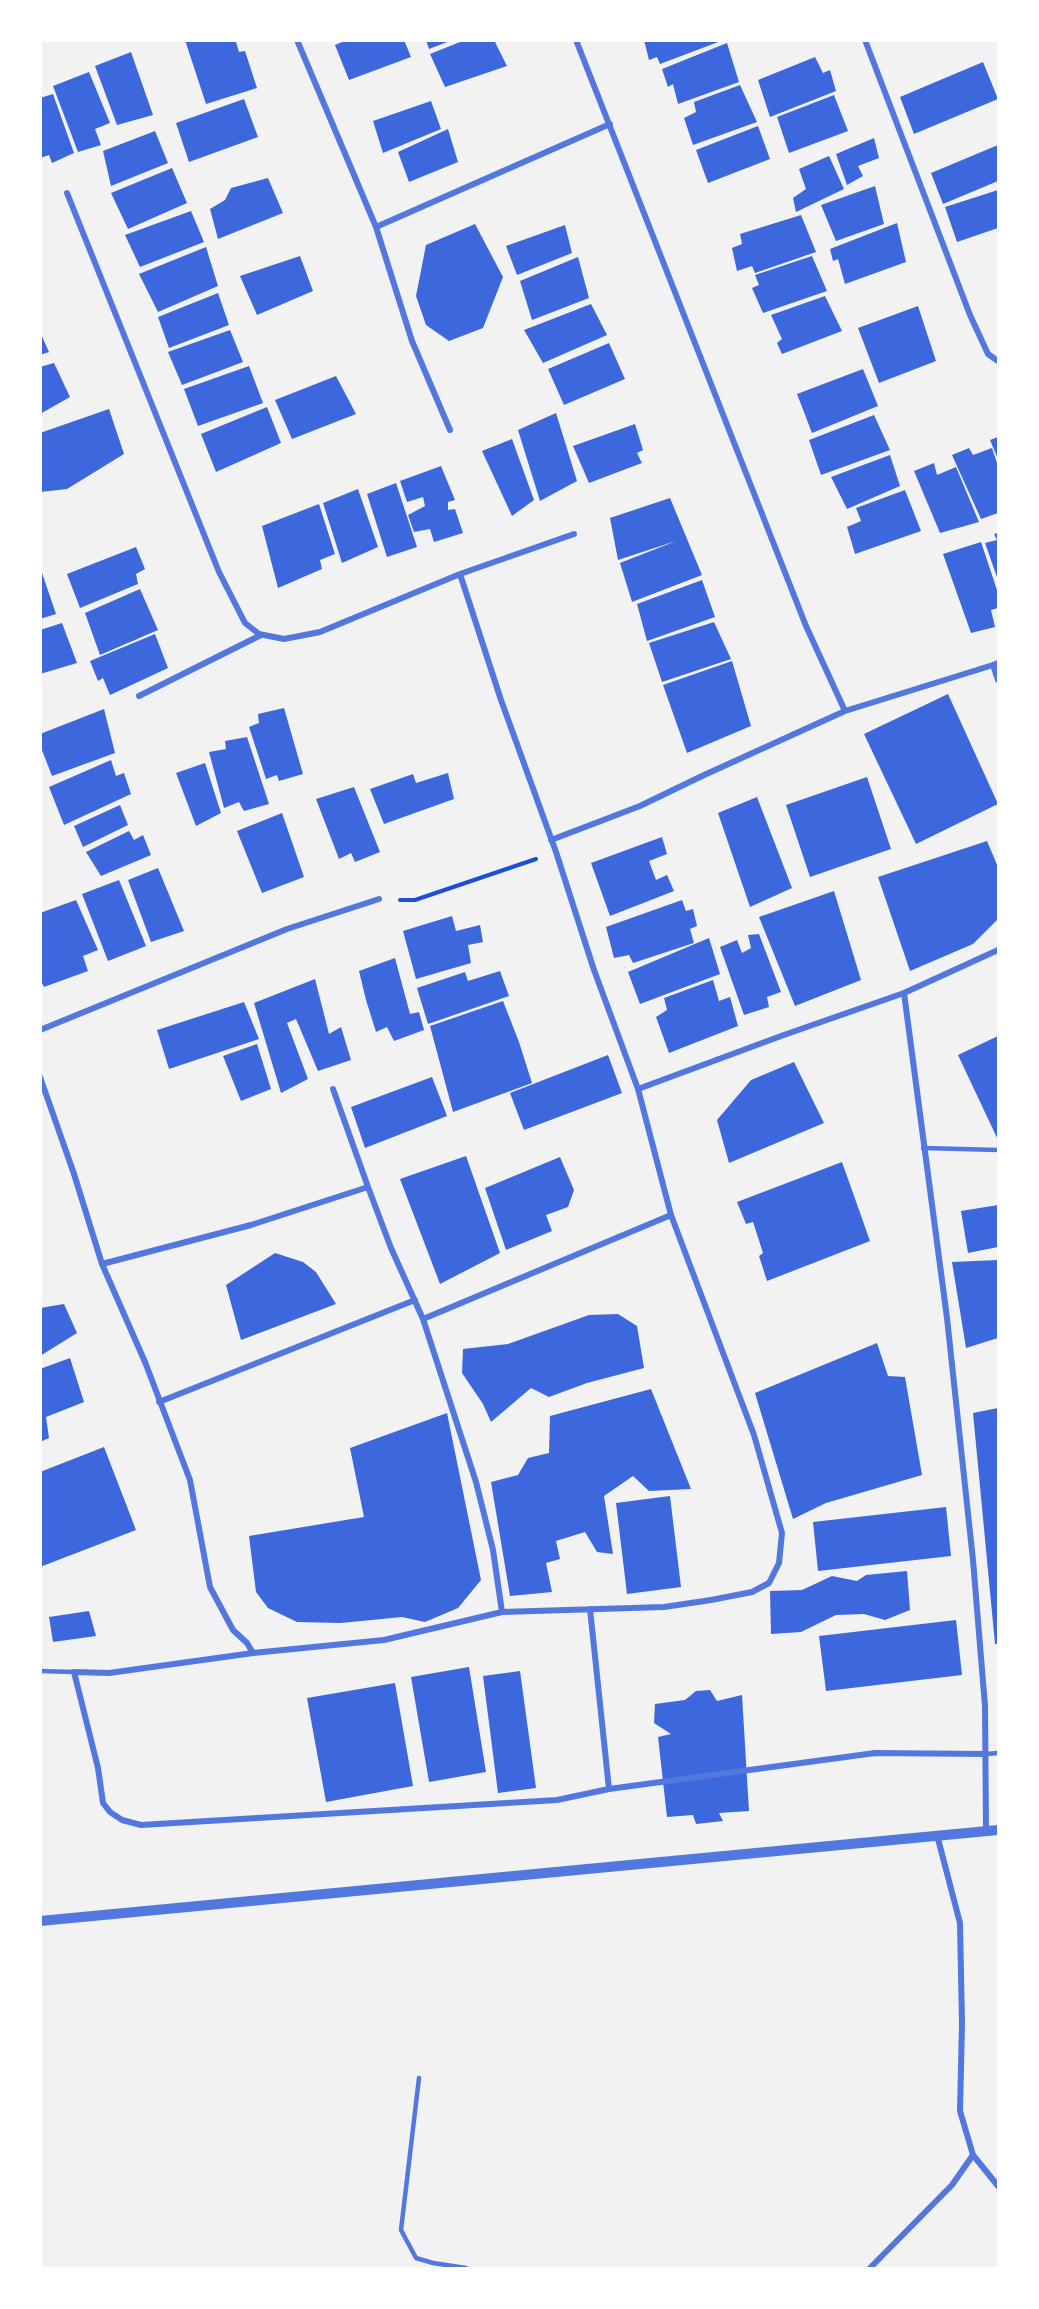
<!DOCTYPE html>
<style>
body{margin:0}
#map{position:relative;width:1039px;height:2309px;overflow:hidden;background:#f2f2f2;font-family:"Exo 2",sans-serif}
canvas{display:block}
.frame{position:absolute;inset:0;border:42px solid #fff;pointer-events:none}
</style>
<div id="map">
<canvas width="1039" height="2309"></canvas>
<div class="frame"></div>
</div>
<script>
const g = document.querySelector('canvas').getContext('2d');
g.lineJoin = 'round';
function fillPath(path, color) { g.fillStyle = color; g.fill(path, 'evenodd'); }
const shape = rows => new Path2D(rows.map(r => 'M' + r).join(''));
function stroke(path, color, width, dash) { g.strokeStyle = color; g.lineWidth = width; g.lineCap = dash ? 'butt' : 'round'; g.setLineDash(dash || []); g.stroke(path); }
const building = shape([
 [185,40,236,42,239,52,245,51,257,88,206,104],
 [347,40,404,40,411,57,349,80,335,45],
 [426,40,450,40,450,41,429,49],
 [465,40,494,40,507,66,445,87,430,54],
 [644,40,721,40,721,41,660,64,657,57,649,60],
 [727,43,739,82,678,104,673,84,668,87,662,69],
 [131,52,153,115,117,125,95,66],
 [815,57,823,73,830,70,836,91,770,117,758,80],
 [983,62,998,99,914,134,900,97],
 [89,72,110,123,95,129,101,145,78,152,53,86],
 [740,85,757,122,693,145,684,118,696,112,694,102],
 [53,94,74,153,52,163,49,155,40,158,40,98],
 [834,95,848,131,789,153,777,117],
 [244,99,258,137,189,162,176,123],
 [431,101,441,129,383,153,373,121],
 [758,126,770,159,708,183,696,150],
 [448,129,458,162,409,182,398,152],
 [155,131,168,163,111,186,103,151],
 [874,138,879,158,858,166,863,176,847,185,836,154],
 [998,145,998,181,943,204,931,173],
 [829,156,844,189,796,212,793,198,806,189,799,169],
 [172,168,187,203,128,229,111,193],
 [268,178,283,213,218,239,210,209,225,200,231,188],
 [875,186,884,224,836,241,821,205],
 [998,190,998,228,957,242,945,207],
 [191,211,204,242,140,267,125,235],
 [801,215,816,252,755,273,752,266,737,271,732,248,742,244,740,234],
 [897,223,906,262,845,284,838,259,833,261,830,249],
 [475,224,503,277,483,328,449,341,426,325,416,296,426,245],
 [565,225,572,253,517,275,506,246],
 [206,247,218,286,158,312,139,274],
 [300,256,313,291,257,315,240,276],
 [812,256,827,291,763,313,752,288,759,285,755,275],
 [578,257,589,298,532,320,520,281],
 [218,293,229,325,169,348,158,317],
 [825,296,842,331,782,354,777,343,782,339,771,315],
 [591,304,607,335,543,363,524,330],
 [918,306,936,361,879,383,858,328],
 [230,330,243,362,182,385,168,352],
 [40,332,49,352,40,355],
 [609,343,625,379,564,405,548,369],
 [54,363,70,397,40,414,40,367],
 [249,366,263,403,198,426,184,389],
 [863,369,878,406,812,433,797,394],
 [336,376,356,414,292,439,275,400],
 [267,407,281,443,216,472,201,434],
 [109,409,124,454,67,489,40,492,40,433],
 [556,413,577,481,540,501,518,430],
 [874,415,890,450,821,475,809,440],
 [635,424,643,450,637,453,642,463,589,483,573,446],
 [998,437,998,459,990,440],
 [512,439,534,500,512,516,482,451],
 [969,448,973,455,992,448,998,466,998,513,981,519,952,455],
 [890,455,900,486,847,509,831,477],
 [934,463,937,475,956,467,979,522,940,533,914,471],
 [441,466,455,500,448,502,448,510,455,509,463,533,434,542,430,529,414,532,408,515,425,506,423,497,407,502,400,481],
 [396,483,417,547,387,557,367,494],
 [358,489,378,547,342,563,323,503],
 [905,490,921,531,855,554,847,527,861,521,856,508],
 [670,498,702,575,632,602,620,563,676,541,618,560,610,518],
 [319,504,335,554,320,560,322,569,278,588,262,526],
 [998,533,998,580,985,543,997,540,994,534],
 [981,542,998,593,998,608,991,610,995,627,971,633,943,554],
 [136,547,145,569,136,574,138,584,80,608,67,574],
 [40,567,56,614,40,619],
 [702,580,715,617,647,641,637,604],
 [140,589,158,630,100,655,85,613],
 [714,622,731,659,662,682,649,643],
 [62,623,77,663,40,674,40,630],
 [155,634,168,668,110,695,103,678,98,681,90,661],
 [732,661,751,726,687,753,663,685],
 [948,694,998,804,916,844,864,734],
 [284,708,303,774,279,781,277,775,266,779,249,727,259,723,258,714],
 [104,709,115,753,52,776,40,745,40,734],
 [247,737,269,804,244,811,239,802,224,808,209,752,226,749,225,741],
 [111,760,116,776,124,773,131,794,64,825,49,787],
 [205,763,221,813,196,826,176,773],
 [448,773,454,799,384,824,370,789,413,774,416,783],
 [867,777,891,849,810,877,786,805],
 [354,787,380,852,355,862,351,853,339,859,316,799],
 [757,797,792,888,750,907,718,813],
 [120,805,128,825,83,847,74,826],
 [282,813,304,877,262,893,237,831],
 [129,831,134,840,143,835,151,855,101,876,86,852],
 [662,837,667,854,649,861,656,880,667,875,674,891,610,916,591,863],
 [987,841,998,867,998,919,973,944,910,971,878,877],
 [158,868,184,931,151,942,128,880],
 [119,880,146,946,108,961,82,894],
 [834,891,861,980,795,1006,759,917],
 [76,900,98,950,83,956,88,971,44,987,40,979,40,913],
 [682,900,686,911,693,909,697,926,690,929,694,943,633,963,629,955,614,958,606,927],
 [452,916,456,931,480,925,483,942,468,945,471,963,416,979,403,931],
 [759,934,781,992,767,997,769,1007,744,1015,720,947,737,940,742,953,751,948,748,935],
 [709,938,720,974,640,1004,628,972],
 [395,958,410,1014,419,1012,424,1030,394,1041,387,1027,376,1032,366,1000,359,971],
 [500,971,509,996,428,1024,417,988,465,972,468,981],
 [315,979,329,1034,341,1027,351,1060,318,1071,296,1019,287,1023,308,1079,281,1093,254,1003],
 [713,980,719,1001,730,997,738,1026,669,1053,656,1017,667,1010,664,998],
 [503,1001,519,1042,532,1083,453,1112,430,1026],
 [244,1002,259,1039,169,1069,157,1030],
 [998,1036,998,1140,958,1055],
 [257,1044,271,1089,241,1101,223,1056],
 [608,1055,622,1093,524,1130,510,1093],
 [794,1062,824,1123,729,1163,717,1120,751,1080],
 [432,1077,447,1116,365,1148,351,1107],
 [466,1156,500,1253,440,1284,400,1179],
 [560,1157,574,1190,568,1207,546,1215,552,1231,506,1250,485,1188],
 [842,1162,870,1241,767,1281,759,1256,763,1253,753,1222,746,1224,737,1202],
 [998,1205,998,1247,968,1253,961,1211],
 [275,1253,303,1262,316,1272,336,1304,241,1340,226,1285],
 [998,1260,998,1338,966,1348,952,1262],
 [64,1304,77,1333,40,1356,40,1308],
 [618,1314,637,1326,644,1368,587,1383,549,1397,531,1388,491,1422,483,1404,462,1373,463,1349,508,1344,589,1315],
 [877,1343,888,1376,905,1377,922,1475,826,1503,793,1519,755,1393],
 [70,1358,84,1402,46,1417,49,1438,40,1442,40,1369],
 [651,1389,691,1489,649,1491,633,1476,604,1496,613,1554,597,1552,585,1532,556,1541,560,1559,546,1563,552,1592,510,1596,491,1482,518,1475,528,1458,549,1453,550,1416],
 [998,1408,998,1644,995,1644,973,1413],
 [447,1413,481,1580,458,1608,425,1622,402,1617,341,1623,297,1622,268,1608,256,1592,249,1536,364,1517,350,1448],
 [104,1447,136,1530,40,1567,40,1472],
 [670,1496,681,1587,627,1594,616,1503],
 [946,1507,951,1556,818,1571,813,1522],
 [907,1571,910,1610,885,1620,864,1614,836,1615,801,1632,771,1634,770,1591,802,1590,832,1576,857,1581,866,1575],
 [89,1611,96,1636,53,1642,49,1617],
 [956,1620,962,1675,826,1691,819,1636],
 [469,1667,486,1772,429,1782,411,1677],
 [520,1671,536,1788,498,1793,483,1676],
 [395,1683,413,1786,326,1802,307,1698],
 [710,1690,717,1701,742,1695,749,1811,719,1813,723,1821,696,1824,693,1815,667,1817,658,1737,671,1734,654,1723,655,1704,685,1700,696,1691]
]);
const path = shape([
 [400,900,415,900,536,859]
]);
const service = shape([
 [923,1148,998,1150],
 [40,1671,74,1672],
 [986,1754,998,1753],
 [419,2078,401,2230,416,2258,433,2263,466,2268]
]);
const minor = shape([
 [297,40,376,227,412,341,450,430],
 [576,40,806,626,845,711],
 [865,40,970,315,988,354,998,361],
 [67,193,219,572,245,623,259,634,284,639,320,632,460,574],
 [376,227,610,124],
 [574,534,460,574,501,700,556,852,594,970,638,1089,671,1215,754,1435,782,1533,779,1563,769,1583,752,1592,711,1600,664,1607,502,1612,384,1640,253,1653,109,1673,74,1672,98,1768,103,1803,110,1812,122,1820,141,1825,557,1800,609,1789,875,1753,986,1754],
 [998,663,993,665,998,680],
 [139,696,261,635],
 [551,840,640,806,702,776,845,711,993,665],
 [904,993,947,1318,973,1560,985,1706,986,1831],
 [40,1030,287,929,379,899],
 [40,1077,74,1174,102,1264,145,1362,190,1480,210,1587,233,1630,247,1643,253,1653],
 [333,1089,368,1187],
 [638,1089,781,1036,904,993,998,950],
 [102,1264,251,1225,368,1187,391,1248,423,1319,671,1215],
 [423,1319,476,1482,493,1550,502,1612],
 [159,1402,415,1300],
 [590,1609,609,1789],
 [973,2155,998,2186],
 [870,2268,952,2185,973,2155,960,2111,962,2023,960,1923,937,1835]
]);
const tertiary = shape([
 [40,1921,998,1830]
]);
fillPath(building, '#3d67dc');
stroke(path, '#1d4ed8', 4);
stroke(service, '#5277de', 4.5);
stroke(minor, '#5277de', 6);
stroke(tertiary, '#5277de', 10);
</script>
